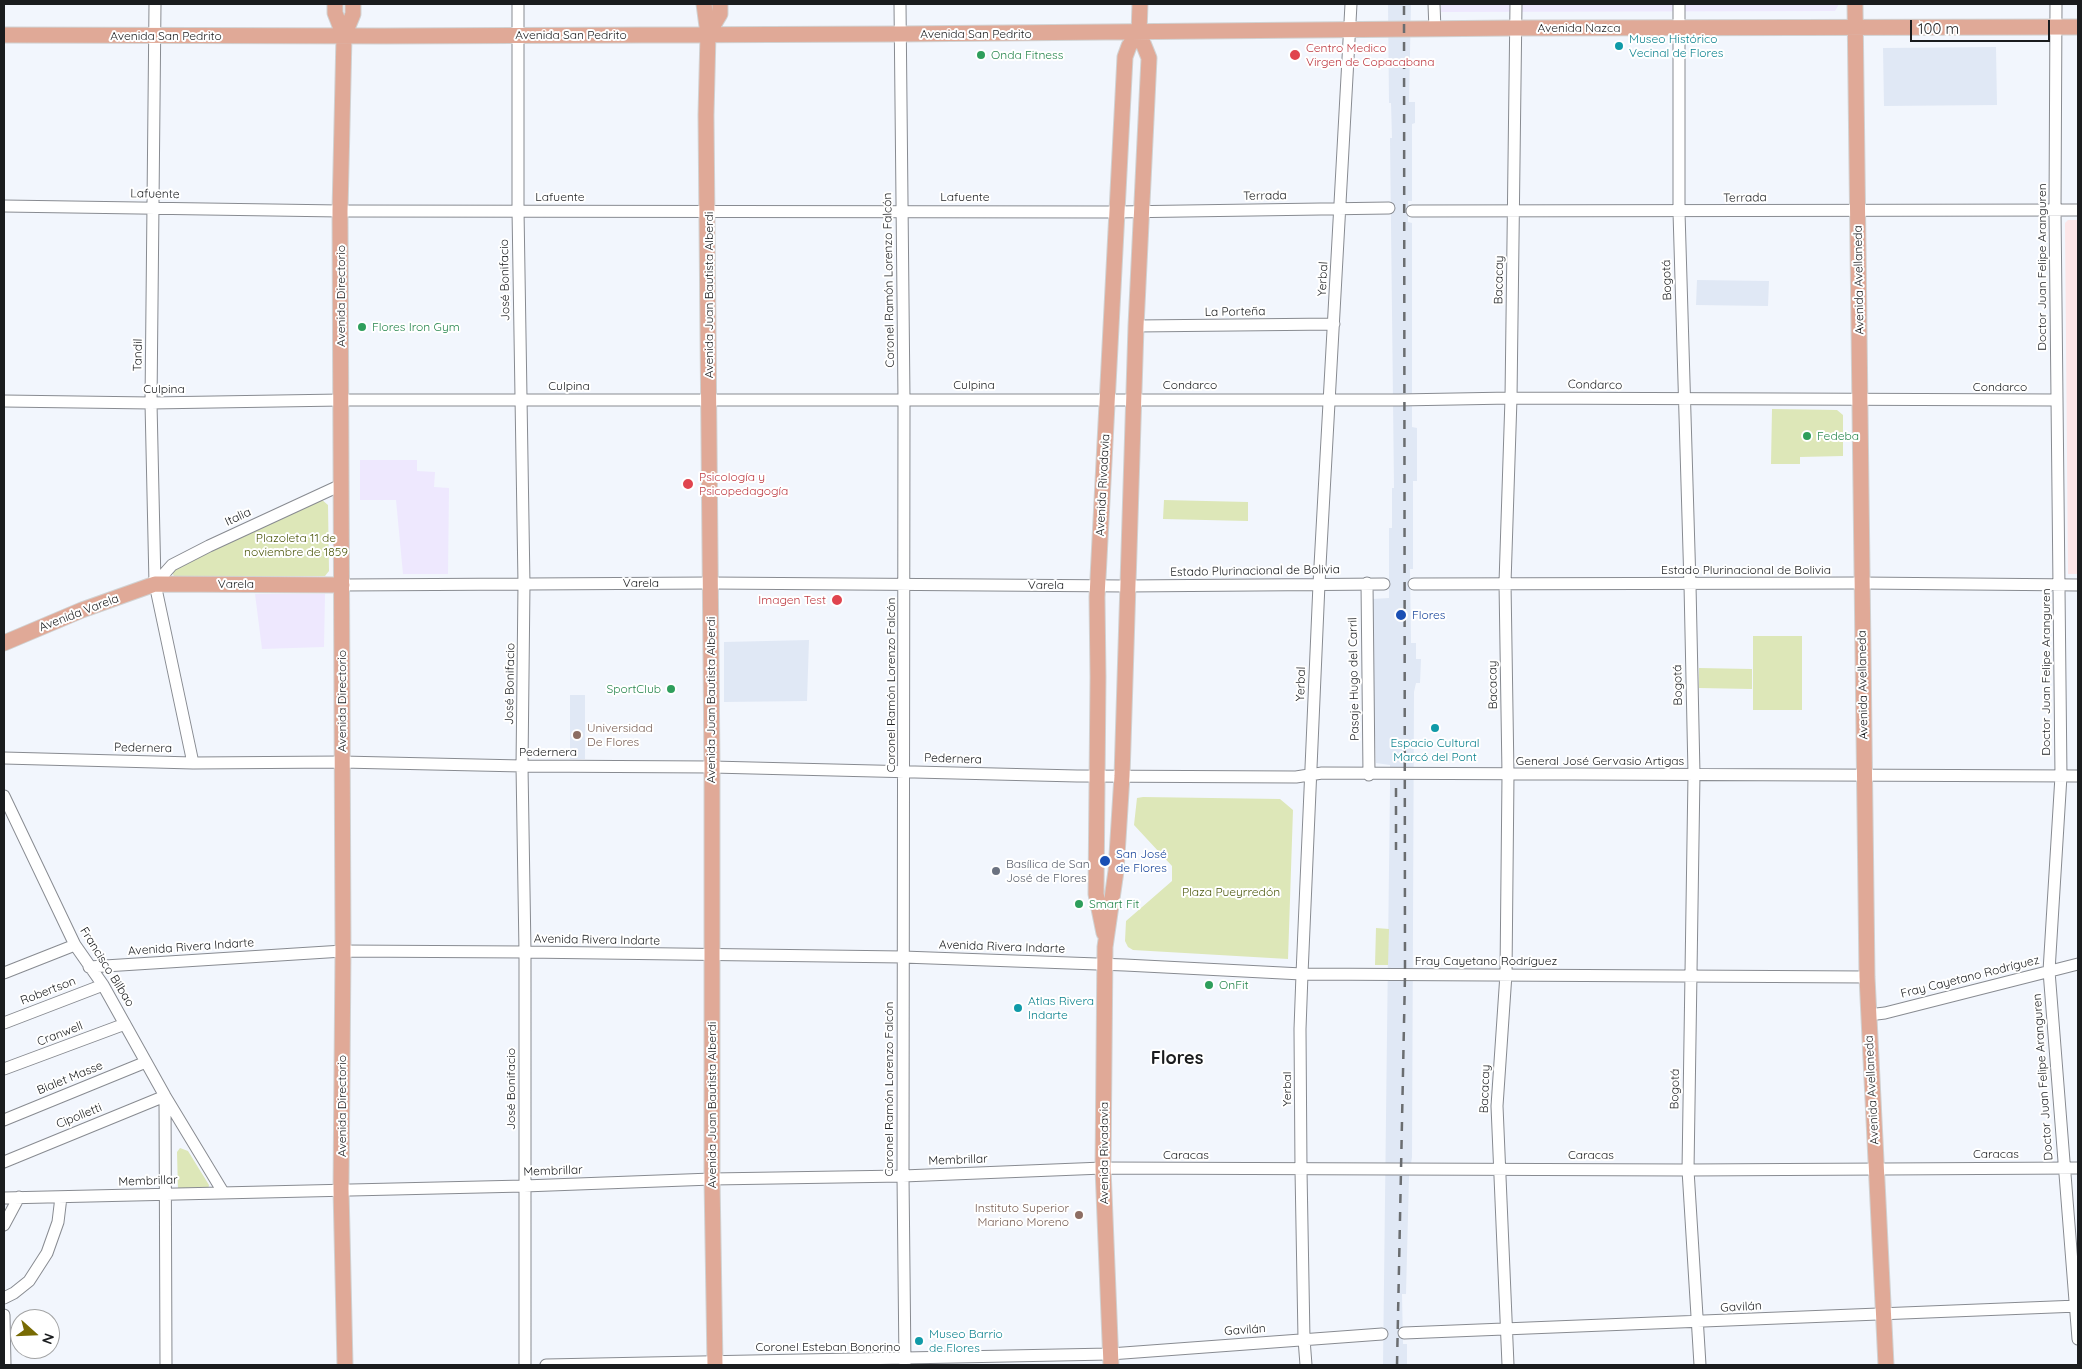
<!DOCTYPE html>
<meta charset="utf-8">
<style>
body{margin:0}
#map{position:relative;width:2082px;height:1369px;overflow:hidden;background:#f2f6fd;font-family:Quicksand,sans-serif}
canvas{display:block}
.frame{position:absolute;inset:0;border:5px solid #1a1c1e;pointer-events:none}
.north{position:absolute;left:10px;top:1309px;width:50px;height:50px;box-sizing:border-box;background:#fff;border:1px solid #a3a4a5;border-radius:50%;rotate:110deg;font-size:14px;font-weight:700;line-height:20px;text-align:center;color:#1a1c1e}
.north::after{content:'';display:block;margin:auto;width:18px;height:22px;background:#786b04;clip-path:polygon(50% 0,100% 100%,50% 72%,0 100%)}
.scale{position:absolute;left:1910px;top:20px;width:140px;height:22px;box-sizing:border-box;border:2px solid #1a1c1e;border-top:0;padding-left:6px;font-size:15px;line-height:18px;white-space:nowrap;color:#1a1c1e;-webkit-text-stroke:4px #fff;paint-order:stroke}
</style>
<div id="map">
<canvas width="2082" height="1369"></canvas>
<div class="frame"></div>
<div class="north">N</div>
<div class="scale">100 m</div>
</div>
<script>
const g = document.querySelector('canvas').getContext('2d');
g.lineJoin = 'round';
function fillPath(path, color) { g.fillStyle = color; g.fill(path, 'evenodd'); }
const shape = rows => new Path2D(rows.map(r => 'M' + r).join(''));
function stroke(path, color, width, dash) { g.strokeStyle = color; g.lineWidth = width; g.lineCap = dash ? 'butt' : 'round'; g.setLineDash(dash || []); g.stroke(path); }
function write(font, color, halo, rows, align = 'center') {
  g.font = font + ' Quicksand,sans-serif'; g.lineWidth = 4; g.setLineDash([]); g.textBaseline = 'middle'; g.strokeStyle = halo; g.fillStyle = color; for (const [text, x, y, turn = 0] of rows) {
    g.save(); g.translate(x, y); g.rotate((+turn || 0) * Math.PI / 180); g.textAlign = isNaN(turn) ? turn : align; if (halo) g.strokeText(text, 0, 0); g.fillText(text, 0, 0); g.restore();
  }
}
const commercial = shape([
 [1441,4,1838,4,1838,6,1835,11,1441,12],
 [360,460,417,460,417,471,435,472,434,487,449,488,448,574,403,574,396,500,360,500],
 [255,594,325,594,324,647,262,649]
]);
const built = shape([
 [1388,4,1411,4,1409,102,1415,102,1415,123,1412,124,1412,201,1408,201,1408,222,1412,223,1412,427,1417,428,1417,481,1413,481,1413,569,1410,569,1411,643,1416,643,1416,659,1421,659,1420,683,1416,683,1414,692,1412,1157,1409,1177,1406,1294,1402,1294,1403,1344,1407,1344,1407,1365,1383,1365,1390,786,1390,765,1376,763,1374,708,1372,706,1372,599,1389,598,1389,528,1392,528,1392,488,1394,488,1390,138,1392,138,1391,103,1389,103],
 [1996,47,1997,105,1884,106,1883,48],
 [1697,280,1769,281,1768,306,1696,305],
 [809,640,807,701,724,702,724,642],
 [570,695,585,695,585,759,570,759]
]);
const medical = shape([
 [2068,220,2078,220,2078,574,2068,574,2065,223]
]);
const green = shape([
 [1772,409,1837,410,1843,415,1843,456,1800,457,1800,464,1771,464],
 [321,499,328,505,329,571,325,576,183,577,174,576,171,571,174,566],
 [1164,500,1248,502,1248,521,1163,519],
 [1753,636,1802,636,1802,710,1753,710],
 [1699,668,1752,669,1752,689,1699,688],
 [1143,797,1280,799,1293,810,1288,959,1133,950,1128,947,1125,941,1126,921,1172,881,1172,866,1134,825,1137,798],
 [1376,928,1389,929,1388,965,1375,965],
 [180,1148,188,1151,209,1185,208,1190,178,1190,177,1152]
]);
const minor = shape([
 [155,4,151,403,155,584,193,763],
 [518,4,518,210,524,584,522,766,525,952,525,1365],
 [900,4,904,399,903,1176,905,1365],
 [1434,4,1435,30],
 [1679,4,1679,212,1690,585,1694,774,1688,1170,1700,1365],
 [2056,4,2055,210,2061,776,2049,971,2078,1339],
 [4,206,340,211,1117,212,1389,208],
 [1412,211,2078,210],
 [1136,326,1334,324],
 [4,401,151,403,341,400,1399,400,1511,398,2056,400],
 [1367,583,1369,775],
 [155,584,172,565,209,546,341,485],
 [1414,584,1861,583,2078,585],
 [342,585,711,583,1126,586,1384,584],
 [4,758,193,763,342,762,522,766,712,767,1077,776,1296,777,1322,773,2078,776],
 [4,796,75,945,103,985,165,1096,223,1192],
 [89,967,343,951,525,952,903,957,1125,965,1302,974,1867,977],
 [4,973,75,945],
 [1868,1015,1885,1013,2078,964],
 [4,1023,103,985],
 [4,1069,125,1024],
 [4,1120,146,1062],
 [4,1162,165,1096,166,1365],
 [4,1198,524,1186,712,1179,903,1176,1103,1168,1688,1170,2078,1168],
 [4,1225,19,1197],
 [4,1298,14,1293,29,1281,47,1253,58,1222,61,1197],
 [4,1315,5,1365],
 [1404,1333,2078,1306],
 [546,1365,1110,1354,1382,1334],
 [1306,1365,1304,1339,1301,1170,1300,1029,1302,974,1319,584,1351,4],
 [1508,1365,1497,1106,1506,974,1508,775,1505,583,1511,398,1516,4]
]);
const major = shape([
 [335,4,335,13,344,36],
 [704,4,708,34,706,115,712,767,712,1179,715,1365],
 [1855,4,1867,977,1886,1365],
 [708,34,720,14,720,4],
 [4,35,384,36,900,34,1515,28,2078,27],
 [4,643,82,610,155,584,342,585],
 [1104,933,1096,894,1098,677,1097,597,1125,57,1129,46,1139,33],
 [345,1365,341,1189,343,951,340,211,344,36,353,14,353,4],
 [1111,1365,1103,1168,1105,947,1116,871,1122,776,1136,326,1149,58,1139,33,1140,4]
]);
const rail = shape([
 [1396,788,1396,850],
 [1397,1365,1405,975,1404,4]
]);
const markers = [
 [1619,46,5,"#0f9aa8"],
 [981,55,5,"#2e9e5b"],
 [1295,55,6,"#e0444e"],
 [362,327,5,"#2e9e5b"],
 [1807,436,5,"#2e9e5b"],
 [688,484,6,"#e0444e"],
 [837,600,6,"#e0444e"],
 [1401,615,6,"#1a4fb4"],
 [671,689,5,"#2e9e5b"],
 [1435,728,5,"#0f9aa8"],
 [577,735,5,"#8d6e63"],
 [1105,861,6,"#1a4fb4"],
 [996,871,5,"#6b7280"],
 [1079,904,5,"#2e9e5b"],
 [1209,985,5,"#2e9e5b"],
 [1018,1008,5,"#0f9aa8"],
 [1079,1215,5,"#8d6e63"],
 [919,1341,5,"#0f9aa8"]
];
const streetNames = [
 ["Avenida Nazca",1579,28],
 ["Avenida San Pedrito",976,34],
 ["Avenida San Pedrito",571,35],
 ["Avenida San Pedrito",166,36],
 ["Lafuente",155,194,1],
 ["Terrada",1265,196,-1],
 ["Lafuente",560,197],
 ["Lafuente",965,197],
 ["Terrada",1745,198,-1],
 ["Doctor Juan Felipe Aranguren",2042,267,-90],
 ["Yerbal",1323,279,-87],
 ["José Bonifacio",505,280,-91],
 ["Coronel Ramón Lorenzo Falcón",889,280,-91],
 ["Bacacay",1499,280,-89],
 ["Bogotá",1667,280,-92],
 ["Avenida Avellaneda",1859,280,-91],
 ["Avenida Juan Bautista Alberdi",709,295,-90],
 ["Avenida Directorio",341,296,-90],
 ["La Porteña",1235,312,-1],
 ["Tandil",138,355,-89],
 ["Culpina",974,385],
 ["Condarco",1190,385],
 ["Condarco",1595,385,1],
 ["Culpina",569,386],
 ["Condarco",2000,387],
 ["Culpina",164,389],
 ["Avenida Rivadavia",1103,485,-87],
 ["Italia",238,517,-25],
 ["Estado Plurinacional de Bolivia",1746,570],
 ["Estado Plurinacional de Bolivia",1255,571,-1],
 ["Varela",641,583],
 ["Varela",236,584],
 ["Varela",1046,585],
 ["Avenida Varela",79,613,-21],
 ["Doctor Juan Felipe Aranguren",2046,672,-90],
 ["Pasaje Hugo del Carril",1354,679,-91],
 ["José Bonifacio",510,684,-89],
 ["Yerbal",1301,684,-88],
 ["Coronel Ramón Lorenzo Falcón",891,685,-90],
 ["Bacacay",1493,685,-91],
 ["Bogotá",1678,685,-91],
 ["Avenida Avellaneda",1863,685,-91],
 ["Avenida Juan Bautista Alberdi",711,700,-90],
 ["Avenida Directorio",342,701,-90],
 ["Pedernera",143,748,1],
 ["Pedernera",548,752],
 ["Pedernera",953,759,2],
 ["General José Gervasio Artigas",1600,761],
 ["Avenida Rivera Indarte",597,940,1],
 ["Avenida Rivera Indarte",191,947,-4],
 ["Avenida Rivera Indarte",1002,947,2],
 ["Fray Cayetano Rodríguez",1486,961],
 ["Francisco Bilbao",107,967,58],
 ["Fray Cayetano Rodríguez",1970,977,-14],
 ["Robertson",48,991,-21],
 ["Cranwell",60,1034,-21],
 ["Doctor Juan Felipe Aranguren",2043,1077,-94],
 ["Bialet Masse",70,1078,-22],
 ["José Bonifacio",511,1089,-90],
 ["Coronel Ramón Lorenzo Falcón",889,1089,-90],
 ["Yerbal",1287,1089,-90],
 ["Bacacay",1485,1089,-88],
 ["Bogotá",1675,1089,-89],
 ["Avenida Avellaneda",1872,1090,-93],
 ["Avenida Juan Bautista Alberdi",712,1105,-90],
 ["Avenida Directorio",342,1106,-90],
 ["Cipolletti",79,1116,-22],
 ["Avenida Rivadavia",1104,1153,-90],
 ["Caracas",1996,1154],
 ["Caracas",1186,1155],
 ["Caracas",1591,1155],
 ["Membrillar",958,1160,-2],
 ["Membrillar",553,1171,-2],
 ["Membrillar",148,1181,-2],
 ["Gavilán",1741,1307,-3],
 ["Gavilán",1245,1330,-4],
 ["Coronel Esteban Bonorino",828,1347]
];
const cultureNames = [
 ["Museo Histórico",1629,39],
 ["Vecinal de Flores",1629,53],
 ["Espacio Cultural",1435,743,"center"],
 ["Marcó del Pont",1435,757,"center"],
 ["Atlas Rivera",1028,1001],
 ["Indarte",1028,1015],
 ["Museo Barrio",929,1334],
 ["de Flores",929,1348]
];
const healthNames = [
 ["Centro Medico",1306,48],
 ["Virgen de Copacabana",1306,62],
 ["Psicología y",699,477],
 ["Psicopedagogía",699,491],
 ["Imagen Test",826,600,"right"]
];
const leisureNames = [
 ["Onda Fitness",991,55],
 ["Flores Iron Gym",372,327],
 ["Fedeba",1817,436],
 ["SportClub",661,689,"right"],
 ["Smart Fit",1089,904],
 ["OnFit",1219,985]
];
const parkNames = [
 ["Plazoleta 11 de",296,538],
 ["noviembre de 1859",296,552],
 ["Plaza Pueyrredón",1231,892]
];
const transitNames = [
 ["Flores",1412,615],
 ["San José",1116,854],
 ["de Flores",1116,868]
];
const educationNames = [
 ["Universidad",587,728],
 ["De Flores",587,742],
 ["Instituto Superior",1069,1208,"right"],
 ["Mariano Moreno",1069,1222,"right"]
];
const worshipNames = [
 ["Basílica de San",1006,864],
 ["José de Flores",1006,878]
];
const districtNames = [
 ["Flores",1177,1059]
];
fillPath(commercial, '#eee8fe');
fillPath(built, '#e0e8f5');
fillPath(medical, '#fce6e8');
fillPath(green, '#dde7b8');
stroke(minor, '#888b91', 13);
stroke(major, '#d1d2d2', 17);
stroke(minor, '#fff', 11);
stroke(major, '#e0a997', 15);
stroke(rail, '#6a6d70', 2.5, [9, 9]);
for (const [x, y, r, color] of markers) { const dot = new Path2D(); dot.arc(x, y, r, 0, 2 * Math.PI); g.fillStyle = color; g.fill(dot); stroke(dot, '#fff', 2); }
write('12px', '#1a1c1e', '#fff', streetNames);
write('12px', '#0d838f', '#fff', cultureNames, 'left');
write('12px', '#be3a42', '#fff', healthNames, 'left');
write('12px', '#27864d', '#fff', leisureNames, 'left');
write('12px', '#4f5a10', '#fff', parkNames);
write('12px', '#164399', '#fff', transitNames, 'left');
write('12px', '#785e54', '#fff', educationNames, 'left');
write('12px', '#5b616d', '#fff', worshipNames, 'left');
write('bold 18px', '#1a1c1e', '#fff', districtNames);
</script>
